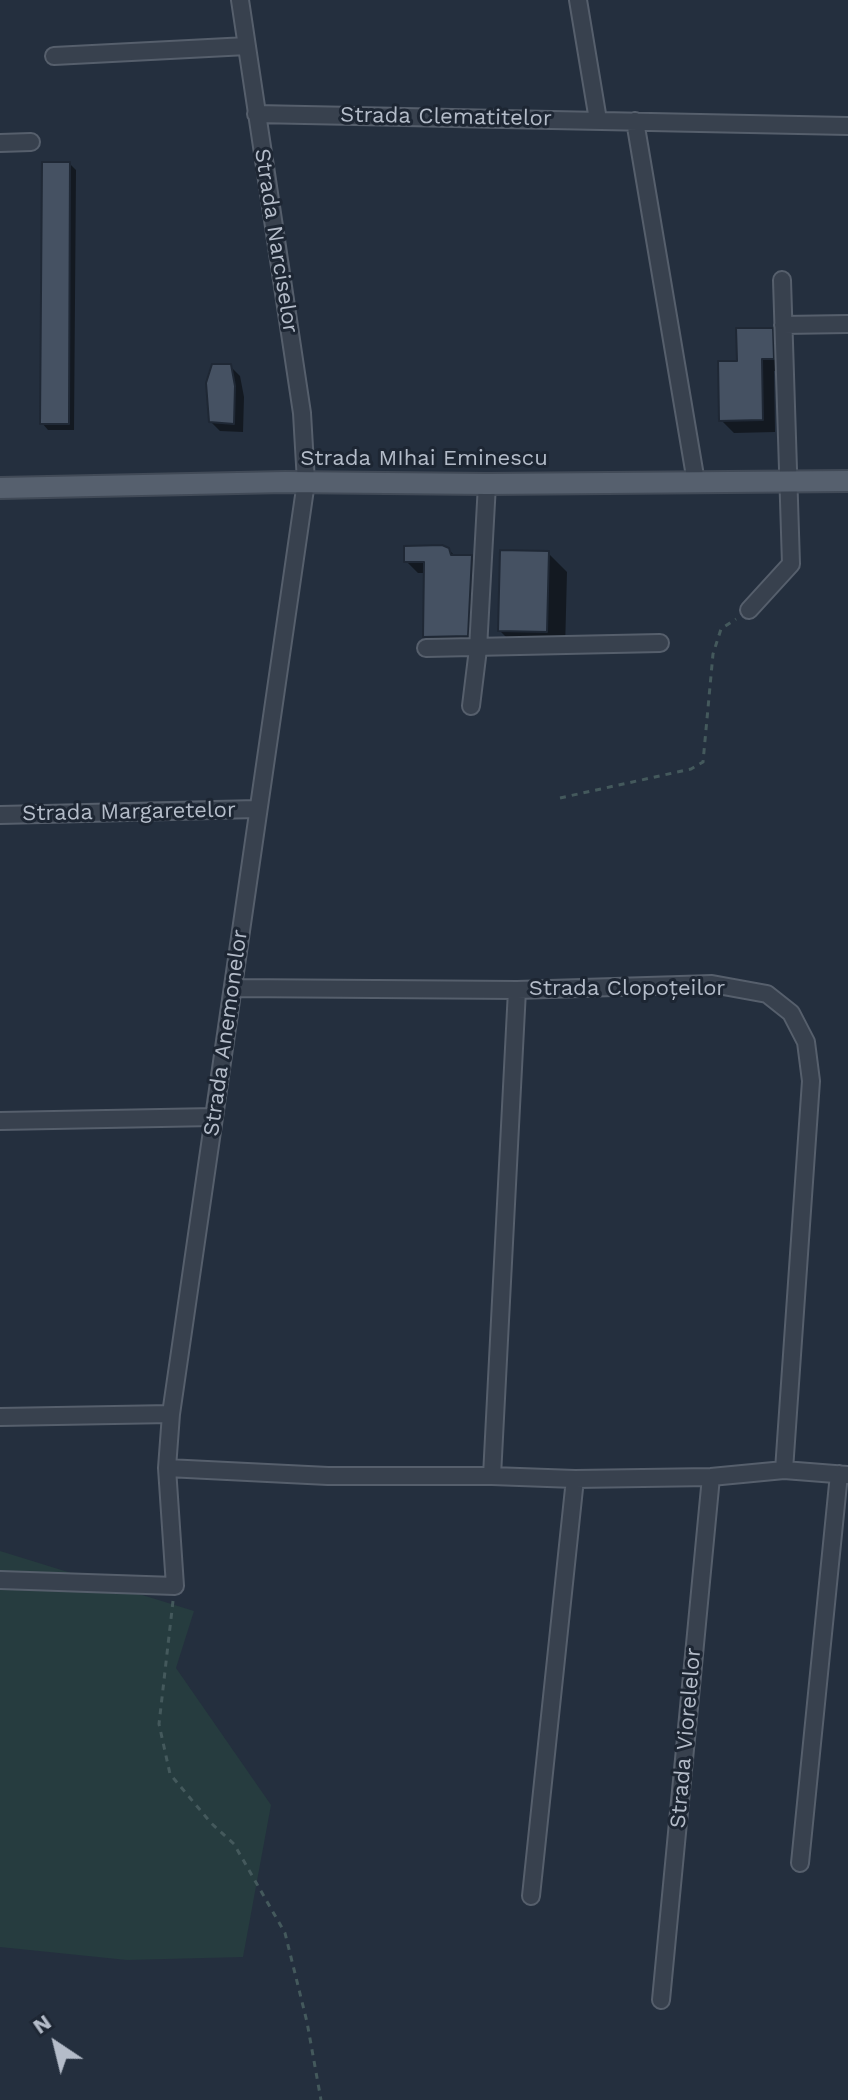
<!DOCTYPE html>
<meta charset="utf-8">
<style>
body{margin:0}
#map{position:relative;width:848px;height:2100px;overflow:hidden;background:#242f3e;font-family:"Work Sans",sans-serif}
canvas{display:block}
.north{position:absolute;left:16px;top:2004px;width:80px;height:80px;-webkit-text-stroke:6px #1d2633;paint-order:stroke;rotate:325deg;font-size:22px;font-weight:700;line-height:32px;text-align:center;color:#b4bcc9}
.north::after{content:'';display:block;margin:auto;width:28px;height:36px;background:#b4bcc9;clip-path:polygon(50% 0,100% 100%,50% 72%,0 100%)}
</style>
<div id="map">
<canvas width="848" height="2100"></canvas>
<div class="north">N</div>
</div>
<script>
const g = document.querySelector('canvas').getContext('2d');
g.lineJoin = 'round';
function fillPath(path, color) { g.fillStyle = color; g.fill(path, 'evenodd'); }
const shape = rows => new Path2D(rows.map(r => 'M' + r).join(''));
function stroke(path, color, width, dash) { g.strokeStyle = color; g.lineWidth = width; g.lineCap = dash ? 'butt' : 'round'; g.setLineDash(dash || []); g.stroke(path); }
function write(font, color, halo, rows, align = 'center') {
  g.font = font + ' "Work Sans",sans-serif'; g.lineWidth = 6; g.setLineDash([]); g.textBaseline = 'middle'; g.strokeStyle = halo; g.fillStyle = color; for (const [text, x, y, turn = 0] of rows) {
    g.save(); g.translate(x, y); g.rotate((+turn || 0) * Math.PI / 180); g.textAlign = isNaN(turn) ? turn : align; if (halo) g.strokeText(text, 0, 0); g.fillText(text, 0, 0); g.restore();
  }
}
const green = shape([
 [0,1551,194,1611,176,1668,271,1805,243,1957,127,1960,0,1947]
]);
const shadow = shape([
 [70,164,76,170,74,430,48,430,42,423],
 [772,330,785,343,786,371,774,371,775,432,734,433,721,420,739,363],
 [230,366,240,376,244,397,243,432,220,431,211,422],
 [448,549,456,557,471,557,483,569,479,647,437,648,425,636,426,573,418,573,406,561],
 [548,553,567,572,565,650,519,650,500,631]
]);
const building = shape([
 [42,162,70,162,69,424,40,424,42,162],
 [736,328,773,328,774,359,762,359,763,420,719,421,718,361,737,361,736,328],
 [212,364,231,364,235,386,234,424,209,422,206,383,212,364],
 [442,545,449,548,451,555,472,555,468,636,423,637,424,562,404,562,404,546,442,545],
 [500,550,549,551,547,632,498,631,500,550]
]);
const path = shape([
 [560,798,691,769,703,762,713,654,721,629,736,619],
 [173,1601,159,1724,170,1774,211,1823,234,1844,285,1933,307,2022,321,2100]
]);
const minor = shape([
 [578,0,598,120],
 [54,56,247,46],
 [256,114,848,126],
 [635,121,696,482],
 [0,143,31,142],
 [783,325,848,324],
 [749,610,791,564,782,280],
 [426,648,660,643],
 [471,706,478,649,487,484],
 [0,815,257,809],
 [233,988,517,990,712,984,767,994,791,1013,806,1042,811,1081,784,1470],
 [0,1121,214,1117],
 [0,1417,171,1414],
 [167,1468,328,1476,492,1476,575,1479,711,1477,784,1470,848,1475],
 [492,1476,517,990],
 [0,1580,175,1586,167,1468,171,1414,306,482,302,413,240,0],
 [800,1863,839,1474],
 [531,1896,575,1479],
 [661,2000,711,1477]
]);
const major = shape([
 [0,488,285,482,487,484,848,481]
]);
const streetNames = [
 ["Strada Clematitelor",446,117,1],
 ["Strada Narciselor",276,241,81],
 ["Strada MIhai Eminescu",424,459],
 ["Strada Margaretelor",129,812,-1],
 ["Strada Clopoțeilor",627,989],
 ["Strada Anemonelor",226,1033,-82],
 ["Strada Viorelelor",686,1738,-85]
];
fillPath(green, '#263c3f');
fillPath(shadow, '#0007');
fillPath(building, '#455162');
stroke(building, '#1f2835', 2);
stroke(minor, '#565f6c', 20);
stroke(major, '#414a57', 24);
stroke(path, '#44595c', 3, [6, 6]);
stroke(minor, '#38414e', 16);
stroke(major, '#56606e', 20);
write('22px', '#b4bcc9', '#1d2633', streetNames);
</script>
